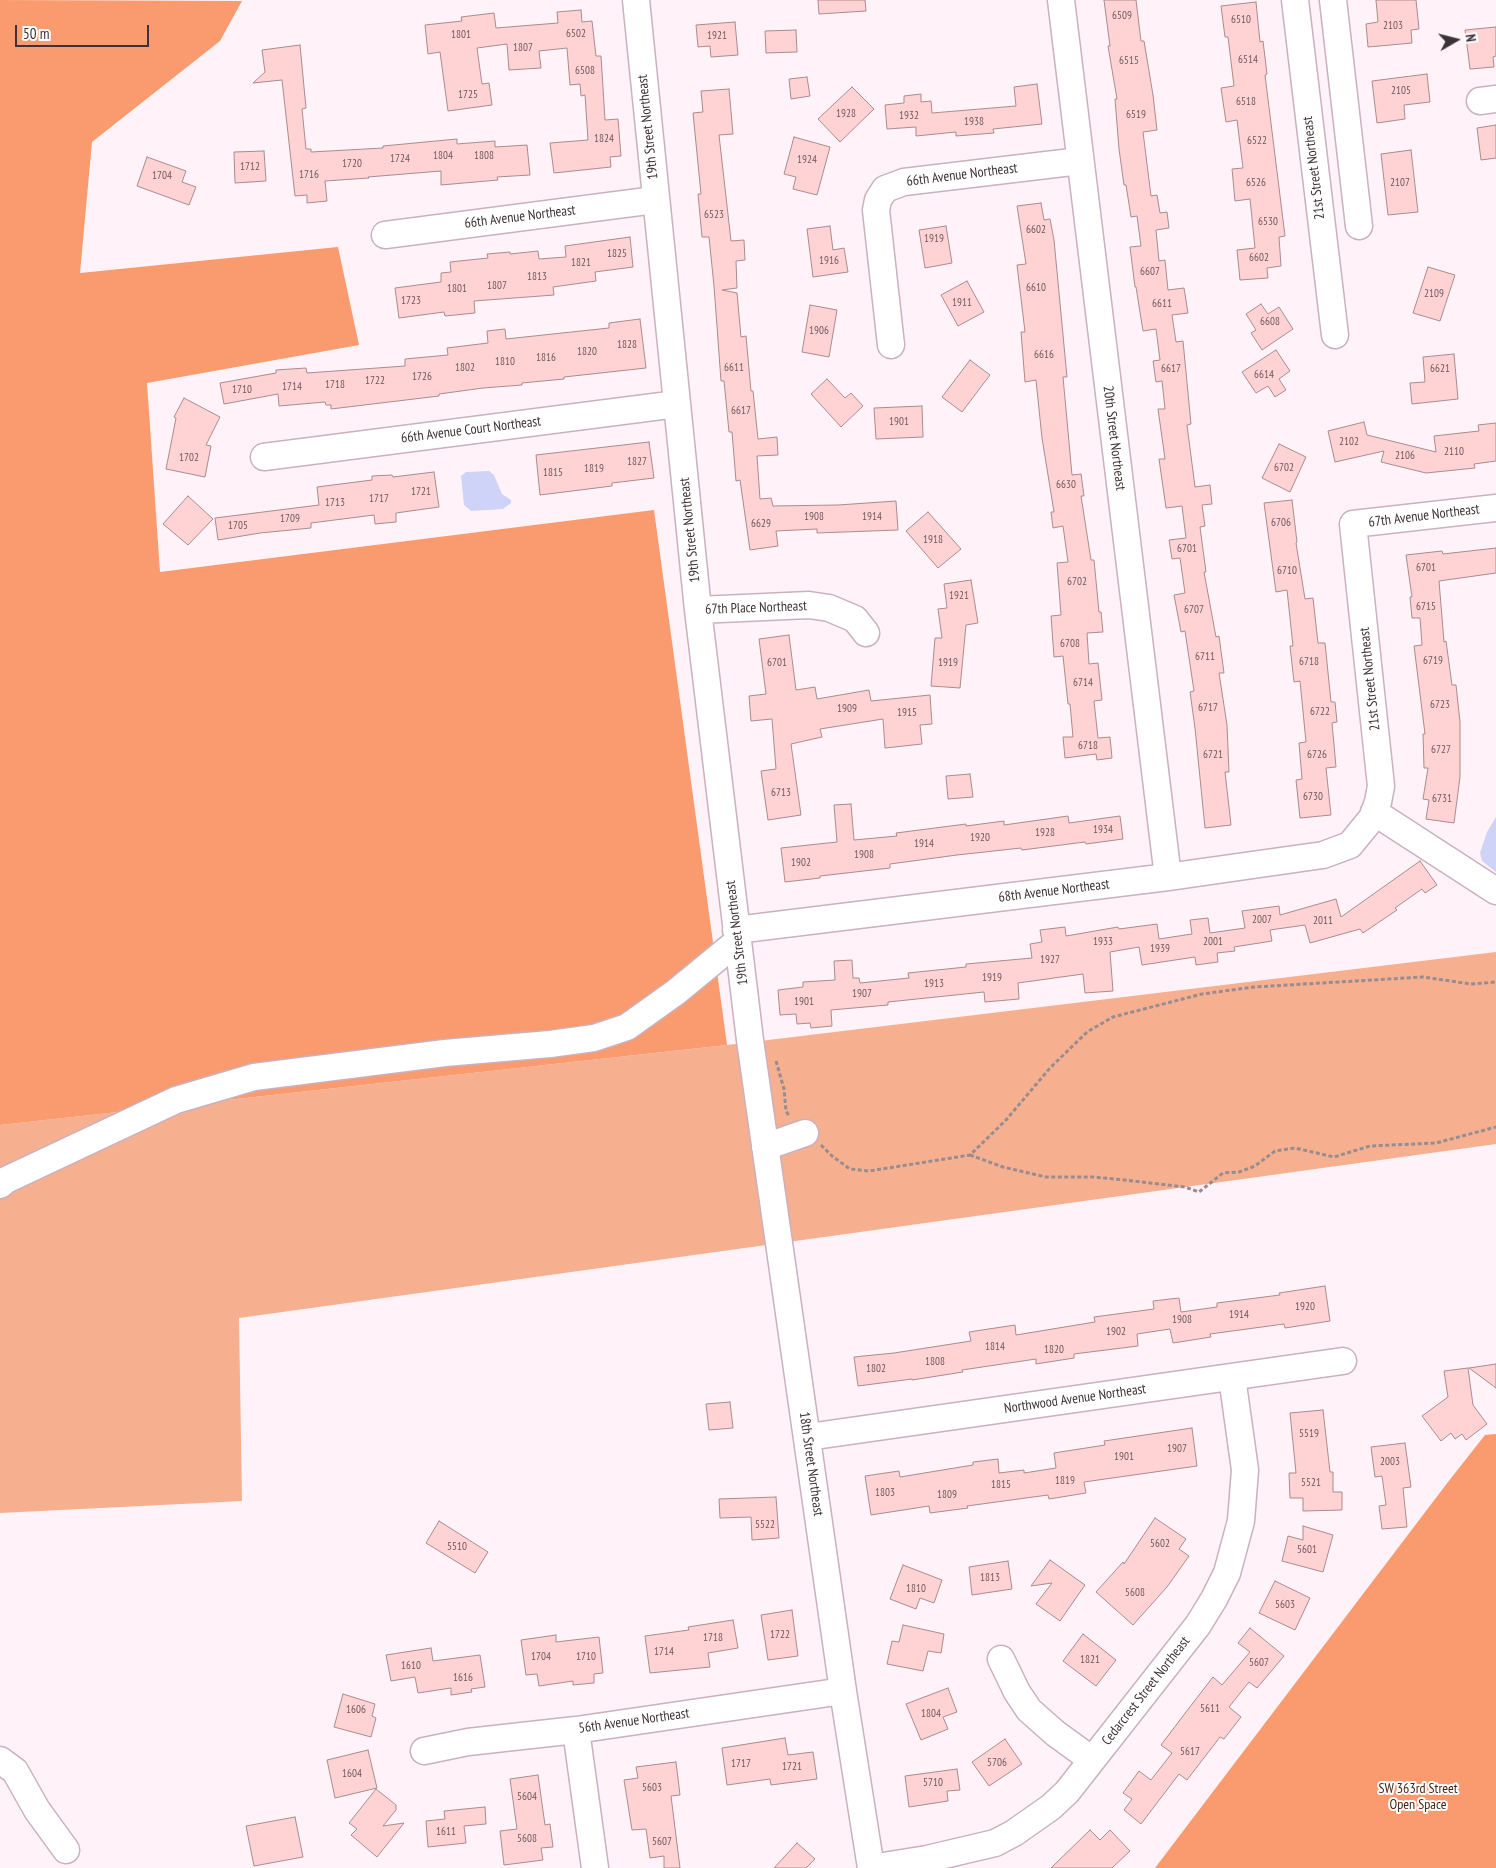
<!DOCTYPE html>
<style>
body{margin:0}
#map{position:relative;width:1496px;height:1868px;overflow:hidden;background:#fff3f9;font-family:"PT Sans Narrow",sans-serif}
canvas{display:block}
.north{position:absolute;left:1431px;top:15px;width:50px;height:50px;-webkit-text-stroke:4px #fff;paint-order:stroke;rotate:82deg;font-size:14px;font-weight:700;line-height:20px;text-align:center;color:#3d3238}
.north::after{content:'';display:block;margin:auto;width:18px;height:22px;background:#3d3238;clip-path:polygon(50% 0,100% 100%,50% 72%,0 100%)}
.scale{position:absolute;left:15px;top:25px;width:134px;height:22px;box-sizing:border-box;border:2px solid #3d3238;border-top:0;padding-left:6px;font-size:15px;line-height:18px;white-space:nowrap;color:#3d3238;-webkit-text-stroke:4px #fff;paint-order:stroke}
</style>
<div id="map">
<canvas width="1496" height="1868"></canvas>
<div class="north">N</div>
<div class="scale">50 m</div>
</div>
<script>
const g = document.querySelector('canvas').getContext('2d');
g.lineJoin = 'round';
function fillPath(path, color) { g.fillStyle = color; g.fill(path, 'evenodd'); }
const shape = rows => new Path2D(rows.map(r => 'M' + r).join(''));
function stroke(path, color, width, dash) { g.strokeStyle = color; g.lineWidth = width; g.lineCap = dash ? 'butt' : 'round'; g.setLineDash(dash || []); g.stroke(path); }
function write(font, color, halo, rows, align = 'center') {
  g.font = font + ' "PT Sans Narrow",sans-serif'; g.lineWidth = 4; g.setLineDash([]); g.textBaseline = 'middle'; g.strokeStyle = halo; g.fillStyle = color; for (const [text, x, y, turn = 0] of rows) {
    g.save(); g.translate(x, y); g.rotate((+turn || 0) * Math.PI / 180); g.textAlign = isNaN(turn) ? turn : align; if (halo) g.strokeText(text, 0, 0); g.fillText(text, 0, 0); g.restore();
  }
}
const green = shape([
 [1496,952,1496,1144,239,1318,242,1501,0,1513,0,1125,727,1045]
]);
const forest = shape([
 [0,0,242,1,220,41,92,142,80,273,338,247,359,345,147,383,160,572,654,510,727,1045,0,1125],
 [1496,1434,1496,1868,1155,1868,1448,1482,1485,1435]
]);
const water = shape([
 [489,471,494,475,502,494,511,500,511,503,503,509,471,511,464,505,461,476,466,472],
 [1496,817,1496,872,1482,861,1480,853,1487,832]
]);
const building = shape([
 [818,0,865,0,866,11,819,14,818,0],
 [1104,0,1136,0,1141,41,1144,41,1153,95,1157,130,1143,132,1151,196,1157,195,1160,213,1167,212,1169,228,1156,230,1159,261,1165,260,1168,290,1184,288,1188,313,1172,315,1176,342,1183,341,1191,424,1187,425,1195,487,1210,485,1212,504,1202,505,1205,526,1200,527,1206,572,1204,572,1216,637,1219,636,1224,673,1219,673,1227,725,1229,772,1225,772,1231,825,1205,828,1195,728,1190,692,1194,691,1185,631,1181,632,1174,595,1185,593,1180,558,1172,559,1169,540,1186,538,1182,506,1166,508,1159,459,1165,459,1158,409,1165,409,1162,381,1156,382,1153,361,1160,360,1156,329,1143,331,1136,287,1135,287,1130,247,1141,246,1137,216,1131,217,1126,185,1124,185,1119,149,1115,99,1117,99,1108,46,1110,46,1104,0],
 [1376,0,1416,0,1419,29,1411,30,1412,43,1368,47,1366,24,1378,22,1376,0],
 [1256,2,1260,42,1263,41,1267,74,1265,75,1285,236,1279,237,1281,266,1267,268,1268,278,1240,280,1237,250,1255,248,1250,199,1235,201,1232,169,1243,168,1237,120,1226,122,1221,88,1234,86,1228,37,1225,37,1221,6,1256,2],
 [581,10,582,22,592,21,596,56,601,56,605,120,618,119,621,156,610,157,611,167,554,173,550,143,588,140,585,95,581,96,580,84,570,85,567,48,539,51,541,68,509,70,507,44,477,48,482,84,489,83,492,105,448,111,440,52,428,54,425,25,462,21,461,17,494,13,496,28,558,23,557,12,581,10],
 [735,22,738,55,711,57,710,46,698,47,696,25,735,22],
 [1496,27,1496,56,1493,57,1494,67,1470,69,1465,30,1496,27],
 [796,30,797,52,766,53,765,31,796,30],
 [300,45,306,108,302,109,306,149,311,149,311,152,383,148,383,146,457,139,457,144,495,141,495,147,527,145,530,175,497,177,498,180,441,185,441,171,368,177,369,178,325,181,327,201,307,203,307,195,295,196,282,80,253,83,265,72,262,50,300,45],
 [1427,74,1430,102,1404,105,1405,119,1377,123,1372,81,1427,74],
 [807,77,810,96,791,99,789,79,807,77],
 [1037,84,1042,124,993,129,994,133,956,136,956,132,916,136,916,127,887,129,885,105,904,103,904,96,921,94,921,102,931,101,932,113,1016,106,1014,87,1037,84],
 [852,87,874,109,840,142,818,119,852,87],
 [729,89,733,134,719,135,731,241,744,240,745,260,736,261,737,288,722,290,737,293,741,337,746,336,751,391,753,391,758,439,777,437,778,455,757,456,760,499,771,498,773,506,838,505,896,501,898,530,817,533,817,529,776,531,778,546,750,550,740,480,736,481,732,432,729,432,724,381,721,381,714,286,709,237,702,237,698,194,701,194,693,113,703,112,701,91,729,89],
 [1496,125,1496,158,1481,160,1477,128,1496,125],
 [794,137,830,147,817,195,793,189,796,177,784,174,794,137],
 [1411,150,1418,212,1388,215,1381,154,1411,150],
 [264,151,266,181,235,183,234,152,264,151],
 [147,157,186,171,182,182,196,187,189,205,137,186,147,157],
 [1041,203,1044,220,1050,219,1054,240,1067,377,1063,377,1072,475,1081,474,1084,496,1081,496,1091,560,1094,560,1099,612,1101,612,1103,632,1087,633,1089,664,1098,663,1102,700,1094,701,1098,738,1110,737,1112,758,1097,760,1096,754,1065,758,1063,737,1073,737,1070,704,1068,704,1063,656,1054,657,1051,616,1061,615,1057,563,1068,562,1063,526,1053,528,1051,512,1054,512,1042,438,1036,380,1025,382,1021,332,1025,332,1017,265,1026,264,1017,206,1041,203],
 [830,226,833,250,844,248,848,272,813,277,807,229,830,226],
 [946,226,952,263,925,268,919,230,946,226],
 [630,237,633,267,595,272,596,281,553,287,554,295,474,301,475,313,445,316,444,312,399,318,395,288,441,282,441,273,451,272,450,262,488,258,487,254,510,252,510,254,538,251,539,259,566,257,565,246,630,237],
 [1428,267,1455,275,1440,321,1413,313,1428,267],
 [967,281,984,312,958,326,941,295,967,281],
 [1261,304,1268,314,1279,307,1293,329,1262,350,1251,333,1256,330,1246,314,1261,304],
 [810,305,837,310,829,357,802,352,810,305],
 [640,319,646,368,564,377,564,379,522,383,522,385,483,388,439,394,439,396,331,409,331,405,326,405,325,402,279,406,278,394,224,404,220,383,276,373,276,370,306,368,307,373,405,366,405,359,448,355,447,348,488,343,487,331,505,329,506,339,609,328,609,323,640,319],
 [1276,350,1290,371,1279,379,1286,390,1275,397,1268,386,1256,393,1242,372,1276,350],
 [1454,354,1458,399,1412,404,1410,383,1425,382,1423,357,1454,354],
 [970,360,990,375,962,412,942,397,970,360],
 [827,379,845,398,851,393,863,406,841,427,811,394,827,379],
 [184,398,220,417,206,445,211,446,205,477,166,469,176,418,174,417,184,398],
 [922,406,923,437,876,439,874,408,922,406],
 [1364,422,1367,435,1436,452,1434,436,1479,431,1478,425,1496,423,1496,461,1474,464,1475,468,1426,473,1381,462,1384,451,1335,462,1328,431,1364,422],
 [649,442,654,478,612,483,612,486,540,495,536,455,649,442],
 [1279,444,1306,457,1290,492,1262,478,1279,444],
 [434,472,439,507,396,513,396,522,375,524,374,515,311,523,311,528,260,533,218,540,215,518,319,505,317,487,372,480,372,476,392,475,393,477,434,472],
 [188,496,213,519,188,545,163,524,188,496],
 [1292,500,1297,542,1296,543,1305,599,1313,598,1318,643,1325,643,1331,702,1335,702,1337,722,1332,723,1336,767,1326,768,1331,815,1300,818,1296,780,1302,779,1299,743,1306,742,1300,681,1294,682,1290,646,1293,646,1287,590,1276,592,1264,503,1292,500],
 [928,512,961,549,938,568,906,531,928,512],
 [1496,548,1496,573,1439,581,1444,642,1446,641,1452,685,1456,685,1460,722,1460,777,1454,823,1426,819,1429,800,1423,799,1428,768,1424,768,1423,734,1425,734,1414,646,1422,645,1420,618,1412,618,1410,597,1412,597,1406,555,1442,551,1443,554,1496,548],
 [971,580,978,623,966,625,960,688,931,686,935,638,942,638,938,609,947,608,944,584,971,580],
 [789,635,796,690,815,687,817,699,869,690,871,701,930,695,932,724,920,725,922,744,885,748,883,719,820,729,822,737,791,744,801,815,768,820,761,771,776,769,772,719,751,721,749,696,766,694,759,639,789,635],
 [970,774,973,797,948,799,946,776,970,774],
 [851,804,854,840,897,836,896,833,966,824,966,826,1004,821,1004,825,1068,816,1069,823,1120,816,1123,839,1086,844,1085,842,1022,850,1021,848,957,855,890,864,890,868,820,876,820,878,785,882,781,848,837,842,834,805,851,804],
 [1420,861,1437,885,1425,893,1422,889,1395,908,1397,910,1363,933,1360,929,1310,943,1305,925,1270,930,1272,941,1234,947,1235,951,1217,953,1218,962,1196,965,1195,957,1142,965,1139,947,1110,952,1113,991,1085,993,1083,974,1018,983,1019,999,985,1002,984,992,888,1002,888,1005,831,1010,832,1026,811,1028,810,1023,797,1024,796,1014,780,1015,778,990,803,987,803,982,835,980,834,961,852,960,853,978,859,978,860,983,909,978,908,973,966,967,966,964,1032,958,1030,944,1042,942,1040,930,1065,927,1066,936,1118,927,1119,929,1157,924,1159,939,1192,934,1190,920,1208,918,1210,933,1245,928,1242,911,1279,906,1280,915,1336,899,1341,917,1420,861],
 [1325,1286,1330,1321,1285,1328,1284,1324,1210,1334,1211,1337,1173,1343,1170,1329,1137,1334,1138,1346,1074,1354,1074,1358,1036,1364,1036,1359,962,1370,963,1372,912,1380,912,1379,858,1386,854,1357,894,1353,971,1341,969,1332,1015,1325,1016,1335,1095,1322,1094,1317,1154,1309,1153,1301,1179,1298,1181,1312,1217,1307,1217,1303,1280,1295,1279,1293,1325,1286],
 [1496,1364,1496,1388,1469,1368,1496,1364],
 [1468,1368,1473,1405,1487,1424,1466,1440,1462,1434,1455,1439,1451,1433,1441,1441,1422,1416,1448,1397,1444,1371,1468,1368],
 [730,1402,733,1428,709,1430,706,1404,730,1402],
 [1323,1410,1330,1472,1333,1472,1333,1492,1342,1492,1342,1510,1303,1511,1303,1498,1290,1498,1289,1473,1296,1473,1290,1413,1323,1410],
 [1192,1428,1197,1466,1084,1482,1086,1493,1049,1499,1048,1495,967,1506,968,1508,930,1513,929,1506,871,1515,865,1476,899,1471,900,1477,973,1465,973,1462,998,1459,999,1473,1024,1470,1024,1473,1056,1468,1054,1453,1105,1445,1104,1441,1192,1428],
 [1405,1443,1411,1487,1403,1488,1407,1527,1382,1529,1379,1506,1386,1505,1382,1476,1375,1477,1371,1447,1405,1443],
 [776,1497,779,1538,752,1540,751,1517,720,1518,719,1499,776,1497],
 [1155,1518,1186,1539,1179,1549,1189,1556,1167,1587,1133,1625,1096,1592,1123,1562,1124,1564,1155,1518],
 [439,1521,488,1552,475,1573,426,1543,439,1521],
 [1303,1526,1333,1535,1323,1572,1282,1561,1288,1536,1303,1540,1303,1526],
 [1050,1560,1085,1585,1060,1621,1036,1604,1052,1583,1031,1586,1050,1560],
 [1008,1561,1012,1589,972,1595,969,1567,1008,1561],
 [903,1565,942,1580,934,1603,920,1598,916,1609,890,1599,903,1565],
 [1275,1581,1310,1598,1295,1630,1259,1613,1275,1581],
 [792,1610,798,1656,768,1660,761,1615,792,1610],
 [733,1620,738,1648,708,1653,710,1667,650,1673,645,1636,689,1630,688,1627,733,1620],
 [903,1625,944,1634,941,1653,928,1651,923,1671,887,1664,892,1641,899,1642,903,1625],
 [1250,1628,1284,1656,1257,1688,1249,1682,1229,1707,1241,1717,1224,1739,1220,1737,1187,1780,1179,1774,1141,1824,1124,1810,1132,1799,1123,1793,1139,1771,1151,1780,1172,1753,1161,1745,1186,1712,1213,1677,1222,1685,1250,1652,1238,1643,1250,1628],
 [1083,1634,1116,1660,1096,1686,1063,1661,1083,1634],
 [556,1635,556,1642,599,1637,603,1673,594,1674,594,1683,573,1685,573,1681,539,1686,537,1674,526,1675,521,1640,556,1635],
 [431,1648,433,1661,480,1655,485,1687,471,1689,472,1692,451,1695,451,1688,418,1693,415,1677,391,1681,386,1655,431,1648],
 [948,1688,957,1712,943,1717,948,1729,921,1740,906,1704,948,1688],
 [343,1694,375,1704,372,1716,376,1718,371,1737,334,1727,343,1694],
 [785,1738,788,1755,813,1752,817,1779,771,1785,770,1779,727,1785,722,1748,785,1738],
 [1005,1739,1022,1764,989,1786,972,1762,1005,1739],
 [368,1750,377,1788,335,1798,327,1760,368,1750],
 [676,1762,680,1795,671,1796,680,1868,664,1868,664,1856,650,1858,646,1829,632,1830,624,1780,638,1778,636,1767,676,1762],
 [957,1769,960,1790,947,1791,948,1801,909,1807,905,1776,957,1769],
 [538,1775,545,1825,550,1824,553,1847,541,1848,543,1860,504,1865,500,1831,517,1829,510,1779,538,1775],
 [376,1789,396,1805,396,1810,383,1826,404,1823,377,1857,351,1835,357,1829,349,1823,376,1789],
 [485,1807,486,1824,464,1826,466,1843,428,1847,426,1821,445,1819,444,1811,485,1807],
 [295,1817,303,1857,254,1866,246,1826,295,1817],
 [1090,1830,1100,1840,1110,1830,1130,1851,1112,1868,1051,1868,1090,1830],
 [797,1843,815,1859,806,1868,774,1868,797,1843]
]);
const path = shape([
 [776,1061,784,1089,786,1111,790,1117],
 [821,1145,832,1156,850,1169,869,1171,970,1155,1006,1120,1050,1068,1087,1032,1113,1017,1202,994,1254,987,1423,977,1471,984,1496,982],
 [970,1155,1003,1167,1046,1177,1094,1177,1134,1181,1185,1187,1199,1192,1223,1173,1239,1172,1255,1166,1275,1151,1295,1148,1334,1157,1370,1146,1436,1143,1496,1127]
]);
const minor = shape([
 [636,0,698,610,750,1040,843,1691,871,1868],
 [1061,0,1168,877],
 [1295,0,1335,335],
 [1333,0,1359,226],
 [1480,101,1496,99],
 [385,235,655,200],
 [891,345,876,210,878,200,885,189,904,182,1080,161],
 [264,457,677,404],
 [698,610,809,605,829,608,855,619,866,633],
 [1374,812,1496,891],
 [736,930,1168,877,1323,855,1350,845,1372,818,1378,802,1381,786,1353,524,1496,508],
 [765,1147,805,1133],
 [0,1185,6,1180,176,1100,254,1077,445,1053,550,1044,594,1038,627,1027,676,992,738,941],
 [808,1437,1343,1361],
 [1001,1659,1017,1692,1029,1710,1055,1733,1092,1760],
 [576,1730,595,1868],
 [424,1751,468,1742,576,1730,843,1691],
 [0,1760,15,1771,37,1810,66,1850],
 [871,1868,927,1859,995,1843,1014,1833,1051,1807,1067,1792,1198,1625,1214,1599,1227,1573,1241,1521,1245,1470,1232,1377]
]);
const numberNames = [
 ["6509",1122,16],
 ["6510",1241,20],
 ["2103",1393,26],
 ["6502",576,34],
 ["1801",461,35],
 ["1921",717,36],
 ["1807",523,48],
 ["6514",1248,60],
 ["6515",1129,61],
 ["6508",585,71],
 ["2105",1401,91],
 ["1725",468,95],
 ["6518",1246,102],
 ["1928",846,114],
 ["6519",1136,115],
 ["1932",909,116],
 ["1938",974,122],
 ["1824",604,139],
 ["6522",1257,141],
 ["1804",443,156],
 ["1808",484,156],
 ["1724",400,159],
 ["1924",807,160],
 ["1720",352,164],
 ["1712",250,167],
 ["1716",309,175],
 ["1704",162,176],
 ["6526",1256,183],
 ["2107",1400,183],
 ["6523",714,215],
 ["6530",1268,222],
 ["6602",1036,230],
 ["1919",934,239],
 ["1825",617,254],
 ["6602",1259,258],
 ["1916",829,261],
 ["1821",581,263],
 ["6607",1150,272],
 ["1813",537,277],
 ["1807",497,286],
 ["6610",1036,288],
 ["1801",457,289],
 ["2109",1434,294],
 ["1723",411,301],
 ["1911",962,303],
 ["6611",1162,304],
 ["6608",1270,322],
 ["1906",819,331],
 ["1828",627,345],
 ["1820",587,352],
 ["6616",1044,355],
 ["1816",546,358],
 ["1810",505,362],
 ["1802",465,368],
 ["6611",734,368],
 ["6617",1171,369],
 ["6621",1440,369],
 ["6614",1264,375],
 ["1726",422,377],
 ["1722",375,381],
 ["1718",335,385],
 ["1714",292,387],
 ["1710",242,390],
 ["6617",741,411],
 ["1901",899,422],
 ["2102",1349,442],
 ["2110",1454,452],
 ["2106",1405,456],
 ["1702",189,458],
 ["1827",637,462],
 ["6702",1284,468],
 ["1819",594,469],
 ["1815",553,473],
 ["6630",1066,485],
 ["1721",421,492],
 ["1717",379,499],
 ["1713",335,503],
 ["1908",814,517],
 ["1914",872,517],
 ["1709",290,519],
 ["6706",1281,523],
 ["6629",761,524],
 ["1705",238,526],
 ["1918",933,540],
 ["6701",1187,549],
 ["6701",1426,568],
 ["6710",1287,571],
 ["6702",1077,582],
 ["1921",959,596],
 ["6715",1426,607],
 ["6707",1194,610],
 ["6708",1070,644],
 ["6711",1205,657],
 ["6719",1433,661],
 ["6718",1309,662],
 ["6701",777,663],
 ["1919",948,663],
 ["6714",1083,683],
 ["6723",1440,705],
 ["6717",1208,708],
 ["1909",847,709],
 ["6722",1320,712],
 ["1915",907,713],
 ["6718",1088,746],
 ["6727",1441,750],
 ["6721",1213,755],
 ["6726",1317,755],
 ["6713",781,793],
 ["6730",1313,797],
 ["6731",1442,799],
 ["1934",1103,830],
 ["1928",1045,833],
 ["1920",980,838],
 ["1914",924,844],
 ["1908",864,855],
 ["1902",801,863],
 ["2007",1262,920],
 ["2011",1323,921],
 ["1933",1103,942],
 ["2001",1213,942],
 ["1939",1160,949],
 ["1927",1050,960],
 ["1919",992,978],
 ["1913",934,984],
 ["1907",862,994],
 ["1901",804,1002],
 ["1920",1305,1307],
 ["1914",1239,1315],
 ["1908",1182,1320],
 ["1902",1116,1332],
 ["1814",995,1347],
 ["1820",1054,1350],
 ["1808",935,1362],
 ["1802",876,1369],
 ["5519",1309,1434],
 ["1907",1177,1449],
 ["1901",1124,1457],
 ["2003",1390,1462],
 ["1819",1065,1481],
 ["5521",1311,1483],
 ["1815",1001,1485],
 ["1803",885,1493],
 ["1809",947,1495],
 ["5522",765,1525],
 ["5602",1160,1544],
 ["5510",457,1547],
 ["5601",1307,1550],
 ["1813",990,1578],
 ["1810",916,1589],
 ["5608",1135,1593],
 ["5603",1285,1605],
 ["1722",780,1635],
 ["1718",713,1638],
 ["1714",664,1652],
 ["1704",541,1657],
 ["1710",586,1657],
 ["1821",1090,1660],
 ["5607",1259,1663],
 ["1610",411,1666],
 ["1616",463,1678],
 ["5611",1210,1709],
 ["1606",356,1710],
 ["1804",931,1714],
 ["5617",1190,1752],
 ["5706",997,1763],
 ["1717",741,1764],
 ["1721",792,1767],
 ["1604",352,1774],
 ["5710",933,1783],
 ["5603",652,1788],
 ["5604",527,1797],
 ["1611",446,1832],
 ["5608",527,1839],
 ["5607",662,1842]
];
const streetNames = [
 ["19th Street Northeast",648,127,-96],
 ["21st Street Northeast",1314,168,-97],
 ["66th Avenue Northeast",962,175,-7],
 ["66th Avenue Northeast",520,217,-7],
 ["66th Avenue Court Northeast",471,430,-7],
 ["20th Street Northeast",1114,438,83],
 ["67th Avenue Northeast",1424,516,-7],
 ["19th Street Northeast",690,530,-96],
 ["67th Place Northeast",756,608,-2],
 ["21st Street Northeast",1370,679,-96],
 ["68th Avenue Northeast",1054,891,-7],
 ["19th Street Northeast",737,933,-97],
 ["Northwood Avenue Northeast",1075,1399,-8],
 ["18th Street Northeast",811,1464,82],
 ["Cedarcrest Street Northeast",1146,1691,-52],
 ["56th Avenue Northeast",634,1721,-8]
];
const parkNames = [
 ["SW 363rd Street",1418,1789],
 ["Open Space",1418,1805]
];
fillPath(green, '#f6b090');
fillPath(forest, '#f99b6e');
fillPath(water, '#ced3f7');
fillPath(building, '#ffd2d4');
stroke(building, '#aa8b8d', 1);
stroke(minor, '#cbb0bf', 29);
stroke(path, '#978c92', 3, [4, 2.5]);
stroke(minor, '#fff', 26);
write('11px', '#6e5a5f', null, numberNames);
write('14px', '#3d3238', '#fff', streetNames);
write('14px', '#431f0d', '#fff', parkNames);
</script>
